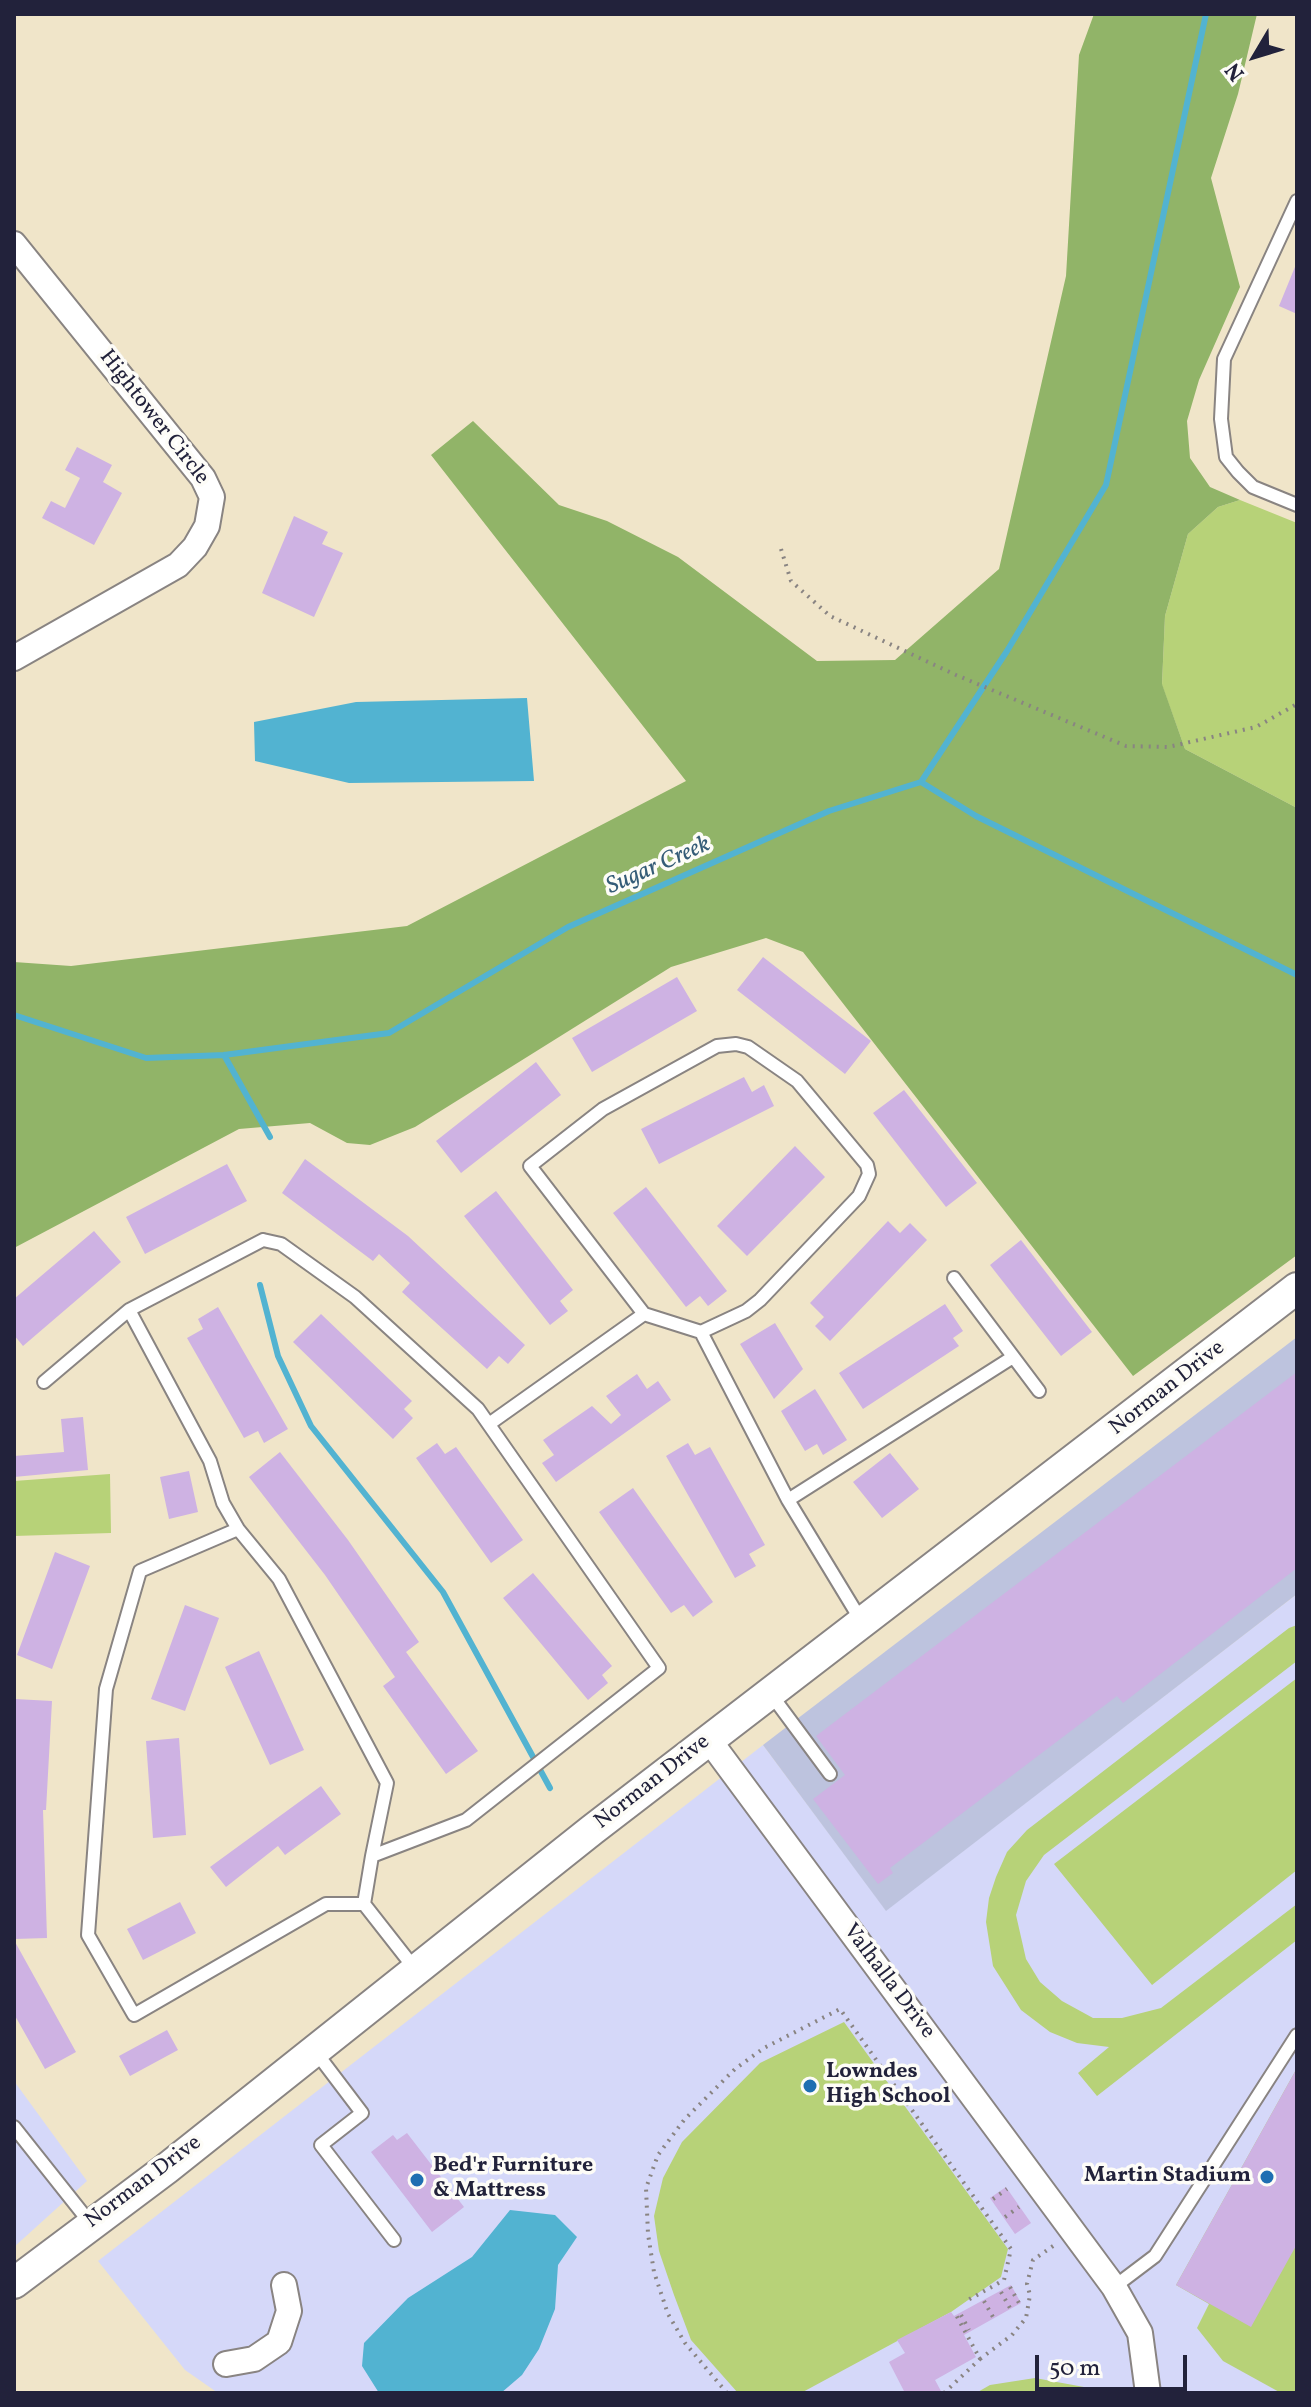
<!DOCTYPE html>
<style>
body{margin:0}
#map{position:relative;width:1311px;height:2407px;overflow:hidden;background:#f0e5c9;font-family:Vollkorn,serif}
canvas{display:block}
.frame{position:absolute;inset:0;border:16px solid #22223b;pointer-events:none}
.north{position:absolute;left:1215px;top:16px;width:80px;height:80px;-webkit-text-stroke:6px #fdfcf7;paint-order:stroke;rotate:232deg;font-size:22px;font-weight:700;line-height:32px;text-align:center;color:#22223b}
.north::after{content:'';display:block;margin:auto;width:28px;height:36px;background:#22223b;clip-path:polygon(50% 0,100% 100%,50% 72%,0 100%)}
.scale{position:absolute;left:1035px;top:2355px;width:152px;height:36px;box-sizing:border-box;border:4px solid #22223b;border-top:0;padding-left:10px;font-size:24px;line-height:28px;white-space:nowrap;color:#22223b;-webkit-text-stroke:6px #fdfcf7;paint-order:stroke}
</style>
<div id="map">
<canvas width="1311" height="2407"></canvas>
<div class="frame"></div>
<div class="north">N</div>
<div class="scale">50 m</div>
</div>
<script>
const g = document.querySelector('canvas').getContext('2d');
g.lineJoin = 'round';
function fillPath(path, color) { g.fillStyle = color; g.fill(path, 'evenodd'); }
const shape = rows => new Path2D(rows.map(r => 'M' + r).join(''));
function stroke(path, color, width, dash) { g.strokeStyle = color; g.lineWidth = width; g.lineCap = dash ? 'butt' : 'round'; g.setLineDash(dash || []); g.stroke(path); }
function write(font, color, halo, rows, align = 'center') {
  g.font = font + ' Vollkorn,serif'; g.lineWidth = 7; g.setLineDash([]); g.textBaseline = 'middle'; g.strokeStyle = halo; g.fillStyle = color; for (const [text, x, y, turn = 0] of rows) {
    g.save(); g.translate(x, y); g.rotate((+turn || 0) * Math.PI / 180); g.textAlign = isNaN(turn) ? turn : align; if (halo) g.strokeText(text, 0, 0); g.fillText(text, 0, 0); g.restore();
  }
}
const built = shape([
 [1297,1594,1297,2393,218,2393,185,2370,98,2261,763,1745,886,1910],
 [14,2081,87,2181,14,2247]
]);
const industrial = shape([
 [1297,1337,1297,1594,886,1911,763,1745]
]);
const green = shape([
 [1240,500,1297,523,1297,808,1185,749,1162,685,1165,616,1188,534,1218,507],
 [110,1474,111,1533,14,1536,14,1481],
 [1297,1625,1297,1661,1044,1855,1026,1881,1016,1915,1026,1959,1040,1982,1062,2001,1093,2018,1122,2018,1161,2008,1297,1904,1297,1940,1097,2096,1078,2073,1109,2047,1077,2043,1050,2032,1021,2010,993,1966,986,1922,989,1898,996,1877,1007,1852,1027,1830,1289,1628],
 [1297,1678,1297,1870,1152,1985,1054,1864],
 [844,2022,1008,2249,1001,2277,951,2312,801,2393,738,2393,691,2340,674,2295,659,2251,654,2216,663,2178,682,2142,760,2063],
 [1297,2068,1297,2393,1281,2393,1223,2361,1197,2328,1209,2304,1176,2285],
 [1035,2378,1084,2387,1084,2393,976,2393,990,2385]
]);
const forest = shape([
 [1094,14,1257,14,1238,94,1211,178,1240,287,1199,380,1187,421,1190,458,1210,487,1240,500,1218,507,1188,534,1165,616,1162,684,1185,749,1297,808,1297,1255,1133,1376,803,952,766,938,671,967,415,1127,370,1145,347,1143,310,1123,239,1129,14,1248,14,962,71,966,407,926,686,781,431,455,473,421,559,505,607,521,678,557,817,661,895,660,999,569,1066,276,1079,55]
]);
const water = shape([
 [527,698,534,781,349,783,255,761,254,722,356,702],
 [510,2210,555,2215,577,2237,558,2265,555,2309,539,2349,522,2375,501,2393,379,2393,362,2366,364,2343,408,2298,472,2257]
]);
const stream = shape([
 [921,782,1007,651,1106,485,1206,14],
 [14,1015,146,1058,224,1055,389,1033,568,927,829,811,921,782,976,816,1297,975],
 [224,1055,270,1137],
 [260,1285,278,1356,311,1426,443,1592,550,1788]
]);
const building = shape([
 [1297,262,1297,314,1279,306],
 [77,447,112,465,103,482,122,493,94,545,42,518,51,501,65,508,80,478,65,470],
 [294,516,328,532,322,544,343,553,314,617,262,593],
 [763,957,871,1041,845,1074,737,990],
 [677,977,697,1011,592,1072,572,1038],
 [536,1062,561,1095,461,1173,436,1141],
 [744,1077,752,1092,764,1085,774,1106,659,1164,641,1129],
 [904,1090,977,1183,946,1207,873,1113],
 [795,1146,825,1177,747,1256,717,1226],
 [305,1159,408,1236,525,1345,508,1364,499,1356,487,1369,402,1292,410,1283,379,1254,373,1261,282,1193],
 [227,1164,247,1201,145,1254,126,1217],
 [646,1187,727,1291,708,1306,700,1296,686,1307,613,1213],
 [496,1191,573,1290,560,1301,568,1311,550,1325,464,1216],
 [888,1221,900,1233,910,1223,927,1240,830,1341,815,1326,824,1317,810,1303],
 [94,1231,121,1262,23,1346,14,1335,14,1299],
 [1021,1240,1092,1332,1061,1356,990,1265],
 [945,1304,963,1331,953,1338,959,1346,863,1409,839,1373],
 [218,1307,288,1429,264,1443,258,1431,244,1438,187,1338,203,1329,198,1319],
 [321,1314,412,1401,404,1409,413,1418,393,1439,293,1342],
 [775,1323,803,1369,774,1399,740,1344],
 [1297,1372,1297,1568,1123,1703,1117,1696,890,1868,893,1873,878,1884,813,1799,845,1775,816,1736],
 [637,1374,647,1389,658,1381,671,1400,556,1482,542,1463,554,1455,543,1440,592,1406,611,1424,621,1415,606,1396],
 [815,1389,847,1440,823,1455,817,1444,805,1451,781,1411],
 [83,1417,88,1470,14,1477,14,1456,64,1452,61,1419],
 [437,1443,445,1454,456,1447,523,1540,491,1563,416,1458],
 [688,1443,695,1455,710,1447,765,1545,749,1554,756,1566,735,1578,666,1456],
 [280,1452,348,1540,419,1642,406,1652,478,1751,446,1774,383,1686,395,1677,325,1575,249,1477],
 [890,1453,919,1489,882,1518,853,1482],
 [189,1471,198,1512,169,1519,160,1477],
 [633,1488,713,1602,693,1617,684,1605,671,1613,599,1512],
 [55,1552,90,1566,52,1669,17,1655],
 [533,1573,612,1666,602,1675,608,1683,588,1700,503,1598],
 [185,1605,219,1618,185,1711,151,1699],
 [259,1651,304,1750,270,1765,225,1667],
 [15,1699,52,1701,46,1810,43,1810,47,1938,14,1939],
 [179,1738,186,1835,153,1838,146,1741],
 [321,1786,341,1814,285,1855,278,1846,226,1887,210,1867],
 [180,1902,196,1933,143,1960,127,1929],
 [14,1940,76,2052,45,2069,14,2014],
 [167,2030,178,2050,130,2076,119,2056],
 [1297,2068,1297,2244,1251,2327,1176,2285],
 [407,2133,464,2207,432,2232,371,2152,393,2135,397,2140],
 [1006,2187,1031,2223,1015,2234,990,2198],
 [1011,2285,1021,2303,964,2335,976,2357,935,2380,942,2393,905,2393,889,2362,905,2353,897,2340,951,2312,954,2316]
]);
const path = shape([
 [781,549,791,581,830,616,956,675,1126,746,1168,747,1256,727,1297,704],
 [993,2199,1007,2189],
 [1005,2217,1019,2207],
 [1010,2287,1019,2303],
 [1001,2292,1010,2308],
 [984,2301,993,2317],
 [961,2315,969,2330],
 [980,2359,1012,2335,1026,2318,1030,2295,1027,2284,1033,2260,1056,2244],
 [727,2393,685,2343,668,2314,654,2272,648,2234,646,2188,658,2155,684,2120,735,2069,764,2048,840,2009,1011,2249,1004,2280,968,2300],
 [944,2393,980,2359,955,2313]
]);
const service = shape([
 [1297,201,1224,359,1221,419,1226,457,1238,472,1253,487,1297,505],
 [263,1240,281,1244,355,1297,478,1409,659,1668,466,1820,372,1856,387,1783,279,1579,238,1529,223,1503,210,1461,129,1310,263,1240],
 [954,1278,1039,1391],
 [701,1332,746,1311,760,1300,859,1196,869,1174,867,1165,797,1081,748,1047,736,1044,717,1046,603,1109,530,1166,644,1314,701,1332,788,1500,862,1622],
 [44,1382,129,1310],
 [489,1424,644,1314],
 [788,1500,1013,1357],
 [238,1529,140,1571,106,1689,88,1935,134,2015,326,1904,364,1904],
 [770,1693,830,1774],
 [372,1856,364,1904,415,1969],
 [315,2051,362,2113,321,2145,394,2240],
 [14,2127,91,2224],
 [1114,2287,1155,2256,1297,2035]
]);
const minor = shape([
 [14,244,203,478,212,497,207,526,195,547,178,565,14,658],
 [709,1740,1114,2287,1140,2333,1148,2393],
 [226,2364,254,2359,279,2342,289,2311,284,2285]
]);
const tertiary = shape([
 [14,2283,166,2169,592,1830,1297,1288]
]);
const markers = [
 [810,2086,8,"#1f6fb2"],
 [1267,2177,8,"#1f6fb2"],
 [417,2180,8,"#1f6fb2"]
];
const streetNames = [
 ["Hightower Circle",153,418,52],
 ["Norman Drive",1168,1389,-38],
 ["Norman Drive",653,1783,-38],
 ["Valhalla Drive",888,1982,53],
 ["Norman Drive",144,2183,-37]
];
const poiNames = [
 ["Lowndes",826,2073],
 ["High School",826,2098],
 ["Bed'r Furniture",433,2167],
 ["& Mattress",433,2192],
 ["Martin Stadium",1251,2177,"right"]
];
const waterNames = [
 ["Sugar Creek",659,867,-24]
];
fillPath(built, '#d5d8f9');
fillPath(industrial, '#bdc3de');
fillPath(green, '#b7d278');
fillPath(forest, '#91b468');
fillPath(water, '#52b3d1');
stroke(stream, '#52b3d1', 6);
fillPath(building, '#ceb2e3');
stroke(service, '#898482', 16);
stroke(minor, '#898482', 28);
stroke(tertiary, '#898482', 34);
stroke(path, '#898482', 4, [2, 6]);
stroke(service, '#fff', 12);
stroke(minor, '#fff', 24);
stroke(tertiary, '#fff', 30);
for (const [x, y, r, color] of markers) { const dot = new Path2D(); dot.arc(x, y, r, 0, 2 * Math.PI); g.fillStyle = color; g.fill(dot); stroke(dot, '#fdfcf7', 3); }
write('22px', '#22223b', '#fdfcf7', streetNames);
write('bold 22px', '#22223b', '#fdfcf7', poiNames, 'left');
write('italic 24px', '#355c77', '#fdfcf7', waterNames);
</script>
